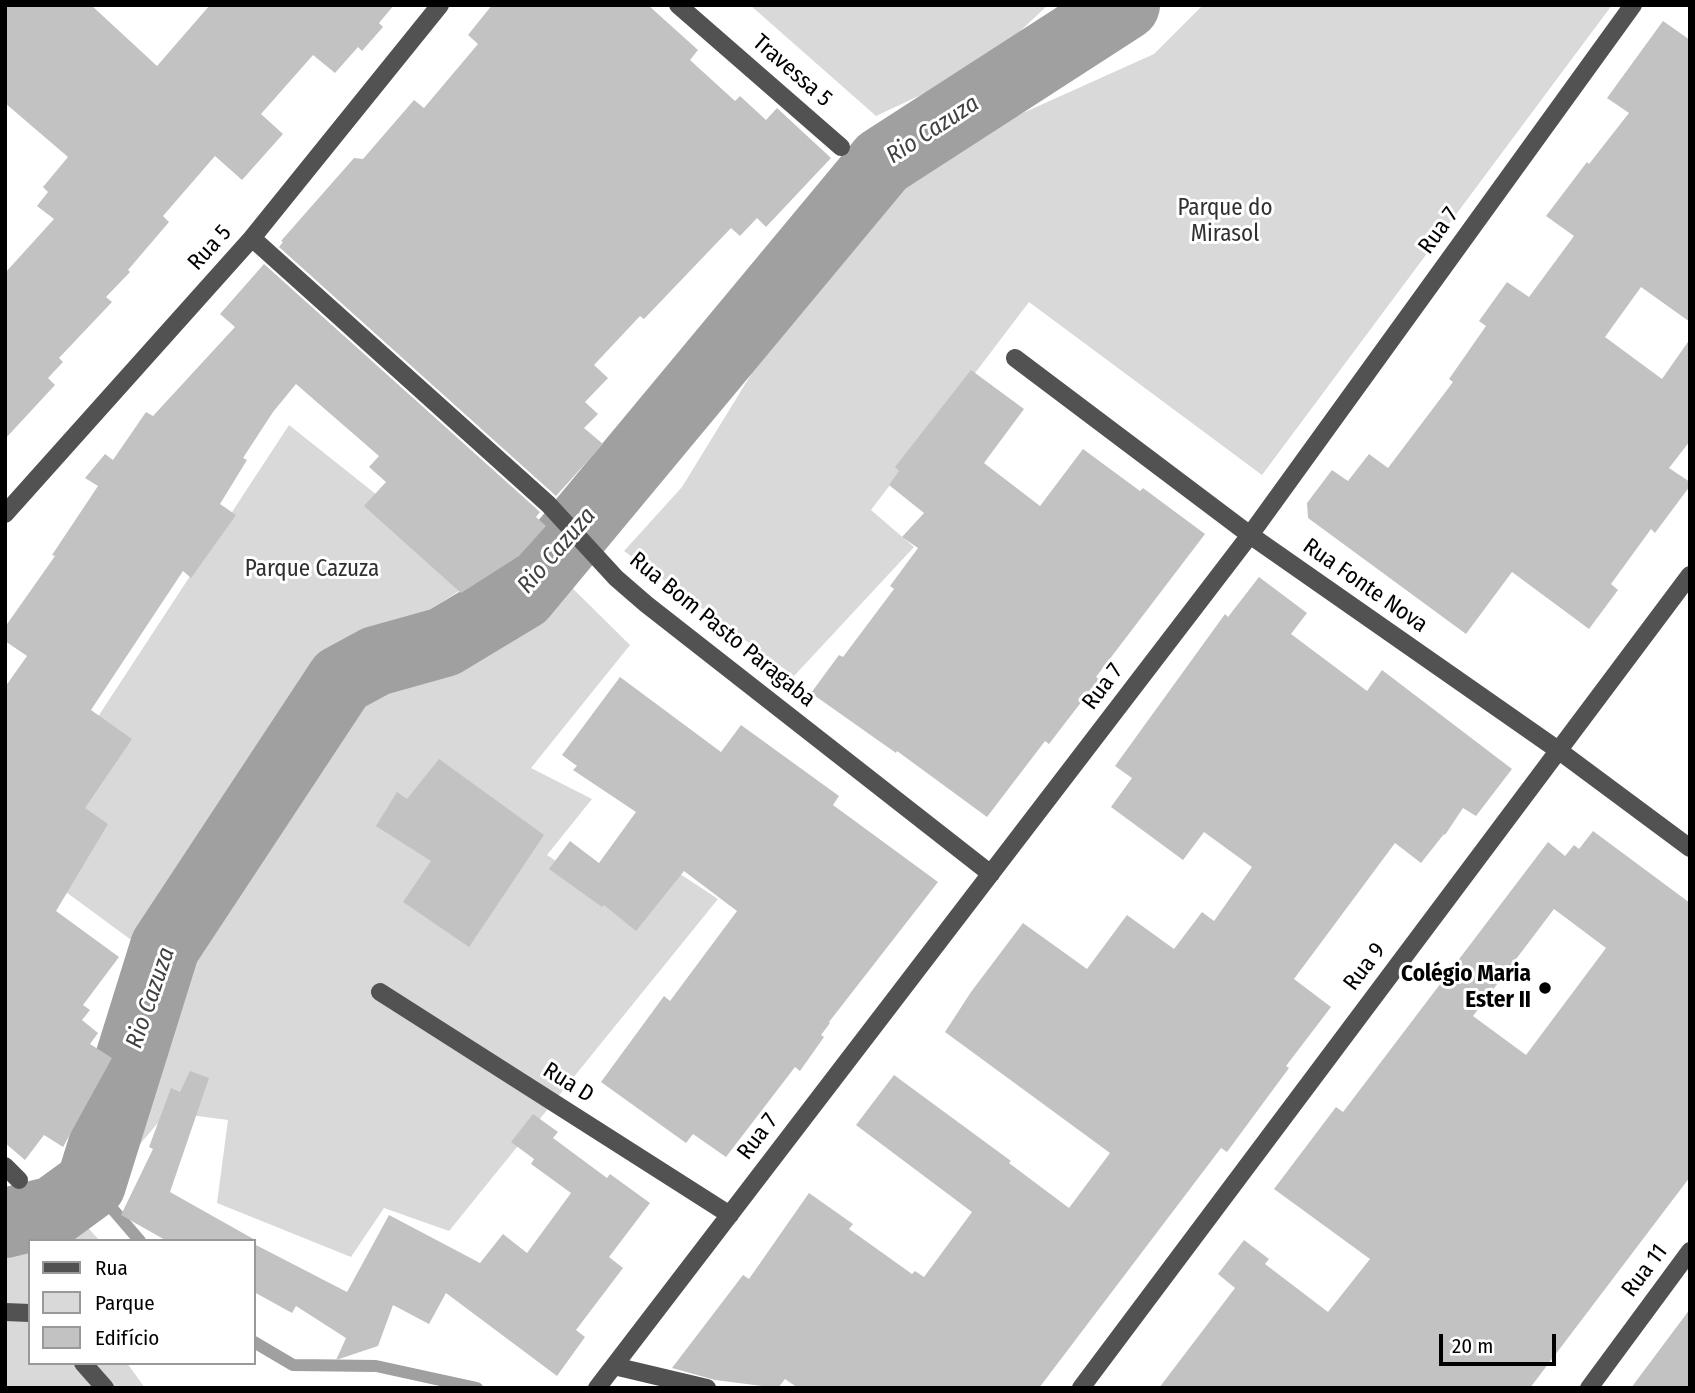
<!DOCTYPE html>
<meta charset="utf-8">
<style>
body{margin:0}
#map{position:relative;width:1695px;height:1393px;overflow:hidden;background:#fff;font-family:"Fira Sans Condensed",sans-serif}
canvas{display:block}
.frame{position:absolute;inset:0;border:7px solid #000;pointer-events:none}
.legend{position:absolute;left:28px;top:1239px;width:228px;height:126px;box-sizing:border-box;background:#fff;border:2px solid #999;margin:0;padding:9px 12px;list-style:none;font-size:21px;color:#000}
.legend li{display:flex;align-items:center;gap:14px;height:35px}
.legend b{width:35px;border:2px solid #999}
.scale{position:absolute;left:1439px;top:1334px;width:117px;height:32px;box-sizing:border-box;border:4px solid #000;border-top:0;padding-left:9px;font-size:21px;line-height:24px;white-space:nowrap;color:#000;-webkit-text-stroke:5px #fff;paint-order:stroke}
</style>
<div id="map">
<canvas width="1695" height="1393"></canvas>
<div class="frame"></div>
<ul class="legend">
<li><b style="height:9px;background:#525252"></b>Rua</li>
<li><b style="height:19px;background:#d9d9d9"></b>Parque</li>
<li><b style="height:19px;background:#c2c2c2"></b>Edifício</li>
</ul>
<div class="scale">20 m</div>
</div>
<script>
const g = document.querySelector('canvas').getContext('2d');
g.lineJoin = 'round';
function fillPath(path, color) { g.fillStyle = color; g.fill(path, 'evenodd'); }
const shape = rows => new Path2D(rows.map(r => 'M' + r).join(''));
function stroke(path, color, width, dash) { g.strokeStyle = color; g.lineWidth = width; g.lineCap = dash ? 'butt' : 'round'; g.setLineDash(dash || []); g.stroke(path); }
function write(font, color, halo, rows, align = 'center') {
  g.font = font + ' "Fira Sans Condensed",sans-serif'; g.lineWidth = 6; g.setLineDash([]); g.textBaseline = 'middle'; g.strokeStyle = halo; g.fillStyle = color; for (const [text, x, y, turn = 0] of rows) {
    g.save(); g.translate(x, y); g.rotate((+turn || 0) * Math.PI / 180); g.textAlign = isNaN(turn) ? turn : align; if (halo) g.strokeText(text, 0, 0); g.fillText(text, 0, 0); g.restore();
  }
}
const green = shape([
 [750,5,1048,5,983,66,876,116],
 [1203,5,1612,5,1262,475,1029,302,871,510,914,547,794,676,624,551,682,487,771,342,908,184,994,126,1154,54],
 [289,425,480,577,335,673,149,953,10,851],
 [557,573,630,645,531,768,592,799,547,855,639,917,674,870,718,899,449,1231,384,1208,351,1257,217,1203,228,1120,167,1112,120,1168,205,922,332,722,463,613],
 [79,1218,100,1241,30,1241,30,1363,127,1363,145,1388,5,1388,5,1240]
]);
const stream = shape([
 [91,1184,140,1241],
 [254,1342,293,1365,376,1366,477,1388]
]);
const river = shape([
 [5,1223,54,1211,91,1184,165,947,341,680,376,661,444,642,522,595,882,162,1125,5]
]);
const building = shape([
 [5,5,91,5,157,66,210,5,394,5,379,23,383,27,362,51,358,47,335,73,313,55,261,114,283,134,242,180,215,156,163,216,169,222,128,270,130,272,106,297,112,302,59,358,63,362,48,378,55,385,5,439,5,273,54,219,37,206,48,192,43,187,68,157,5,103],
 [492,5,648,5,698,50,690,60,735,101,740,96,766,120,777,108,831,158,766,227,757,218,740,236,731,228,644,319,640,316,594,365,608,378,585,402,598,414,584,428,603,444,556,496,279,247,283,242,281,241,354,158,363,159,414,100,424,108,478,44,468,35],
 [1663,21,1690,40,1690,322,1641,287,1605,337,1662,379,1690,339,1690,441,1669,468,1690,482,1690,486,1655,533,1651,529,1611,584,1618,590,1589,629,1512,572,1466,634,1308,518,1307,503,1332,470,1348,481,1369,454,1388,468,1453,382,1449,379,1486,326,1479,321,1507,282,1529,297,1574,236,1546,216,1587,162,1589,164,1629,113,1607,98],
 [264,264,540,512,536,517,546,526,519,556,461,593,364,506,386,482,369,467,379,456,296,384,273,412,243,458,247,460,220,504,236,515,191,578,183,571,91,710,132,739,85,808,108,824,56,911,119,957,83,1005,90,1010,82,1020,98,1033,90,1044,112,1058,63,1147,44,1135,25,1160,5,1143,5,687,27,656,5,641,5,627,55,556,52,555,98,486,85,478,105,454,113,460,146,412,153,416,235,327,220,314],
 [971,370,1024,409,984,463,1040,506,1083,449,1140,491,1143,488,1205,534,1096,677,1099,679,1049,744,1045,741,987,817,897,751,896,753,811,693,839,655,843,657,894,589,890,586,918,548,902,537,924,513,889,485,899,471,895,467],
 [1259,577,1307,613,1291,634,1367,691,1382,670,1512,769,1476,816,1463,808,1445,835,1444,834,1421,863,1395,843,1294,979,1331,1007,1286,1066,1289,1068,1227,1152,1221,1148,1039,1388,798,1388,785,1379,778,1388,715,1380,672,1368,743,1275,749,1279,809,1193,853,1224,849,1229,912,1274,915,1271,924,1277,972,1212,856,1125,894,1075,1011,1161,1009,1163,1069,1208,1110,1153,945,1032,971,992,1023,923,1087,969,1127,915,1174,949,1202,912,1214,921,1252,867,1204,832,1183,860,1111,807,1132,778,1115,766,1225,614,1228,617],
 [620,677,721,752,741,725,839,796,833,805,938,882,829,1022,830,1023,821,1035,824,1037,800,1071,795,1067,726,1157,693,1134,686,1143,601,1082,664,996,670,1001,737,911,684,871,636,931,604,905,602,907,549,869,570,841,599,863,636,812,573,770,577,766,562,755],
 [439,759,544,835,469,947,403,902,431,861,376,826,397,792,407,799],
 [1593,831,1690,903,1690,1177,1530,1388,1159,1388,1235,1288,1218,1274,1244,1240,1269,1259,1265,1264,1328,1312,1370,1259,1274,1189,1336,1107,1343,1112,1548,842,1565,856,1574,845,1579,849],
 [1554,909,1606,948,1526,1055,1473,1016],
 [190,1071,209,1078,170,1192,257,1241,167,1241,121,1215,153,1149,149,1147,171,1088,180,1092],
 [533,1114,558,1132,553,1138,607,1178,610,1174,650,1203,609,1257,623,1268,576,1330,585,1337,557,1376,446,1293,429,1324,393,1305,378,1346,336,1360,346,1338,296,1306,292,1313,254,1292,254,1244,347,1292,389,1215,480,1263,503,1234,527,1253,571,1193,531,1164,534,1159,511,1142],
 [1690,1309,1690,1388,1631,1388]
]);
const minor = shape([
 [678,5,841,147],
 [252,238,548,504,616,578,646,604,991,874],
 [1015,358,1250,535,1558,750,1690,848],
 [5,514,252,238,440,5],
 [380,992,730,1215],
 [5,1166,19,1180],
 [5,1312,30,1313],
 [83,1363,105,1388],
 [614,1366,707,1388],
 [597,1388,1250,535,1633,5],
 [1081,1388,1690,575],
 [1589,1388,1690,1251]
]);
const markers = [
 [1545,988,7,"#000"]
];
const streetNames = [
 ["Travessa 5",792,71,41],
 ["Rua 7",1439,231,-54],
 ["Rua 5",210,248,-48],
 ["Rua Fonte Nova",1365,586,35],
 ["Rua Bom Pasto Paragaba",722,630,39],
 ["Rua 7",1103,687,-53],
 ["Rua 9",1365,967,-53],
 ["Rua D",568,1083,32],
 ["Rua 7",758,1137,-53],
 ["Rua 11",1645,1271,-53]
];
const parkNames = [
 ["Parque do",1225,209],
 ["Mirasol",1225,235],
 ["Parque Cazuza",312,570]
];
const poiNames = [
 ["Colégio Maria",1531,975],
 ["Ester II",1531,1001]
];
const waterNames = [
 ["Rio Cazuza",933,130,-33],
 ["Rio Cazuza",557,551,-49],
 ["Rio Cazuza",151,998,-71]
];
fillPath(green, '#d9d9d9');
stroke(stream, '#a0a0a0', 12);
stroke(river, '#a0a0a0', 70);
fillPath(building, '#c2c2c2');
stroke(minor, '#525252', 18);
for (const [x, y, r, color] of markers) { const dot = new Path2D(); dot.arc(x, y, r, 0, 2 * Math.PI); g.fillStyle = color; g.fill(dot); stroke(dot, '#fff', 2.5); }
write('23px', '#000', '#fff', streetNames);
write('23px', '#303030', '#fff', parkNames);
write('bold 23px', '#000', '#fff', poiNames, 'right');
write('italic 24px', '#414141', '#fff', waterNames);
</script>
